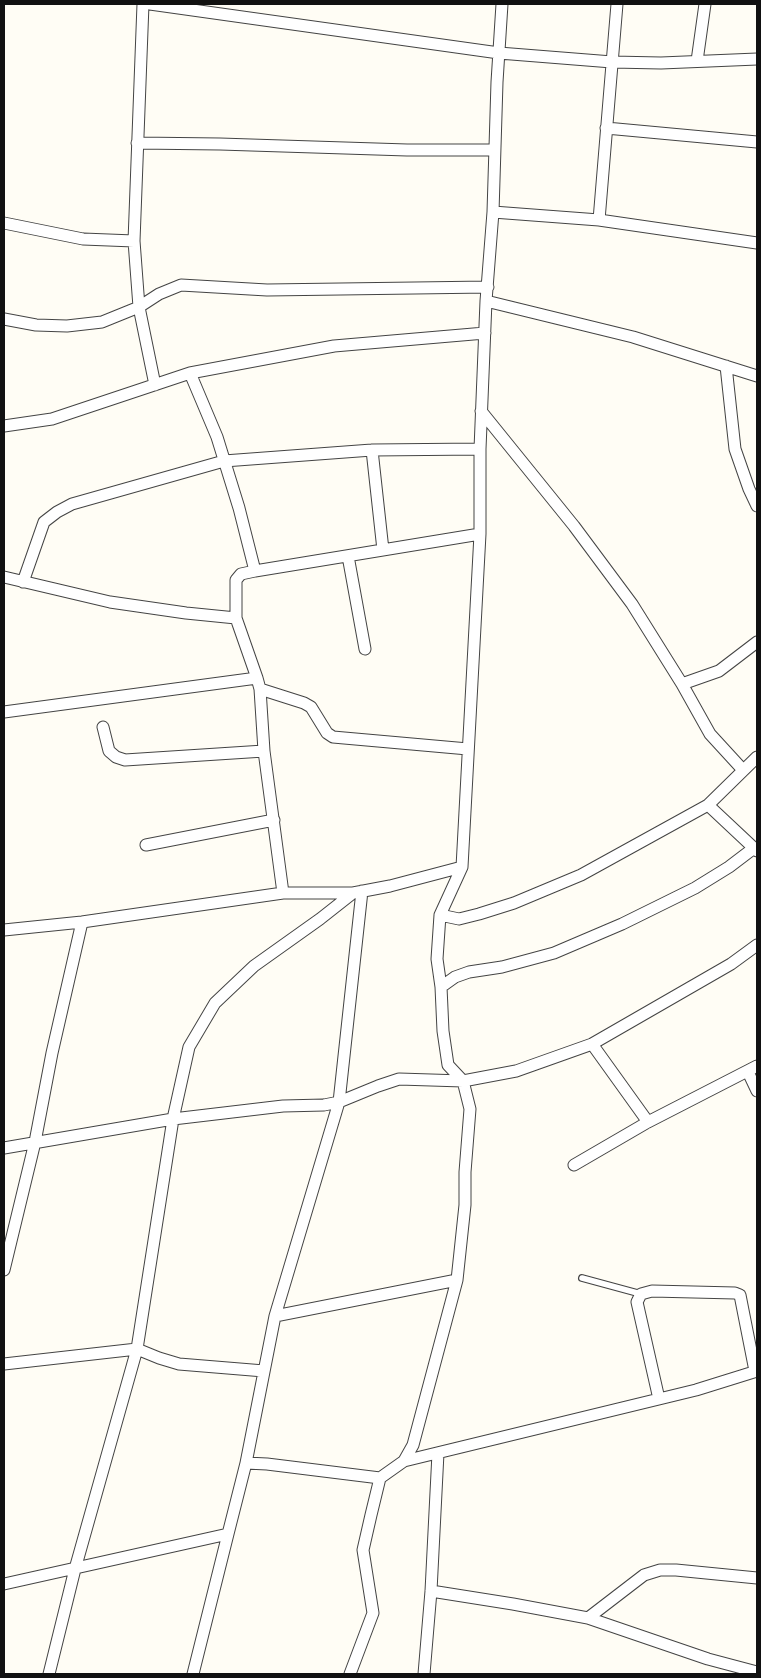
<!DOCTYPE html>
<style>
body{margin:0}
#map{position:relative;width:761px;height:1678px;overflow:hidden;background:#fffdf5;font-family:Lora,serif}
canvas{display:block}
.frame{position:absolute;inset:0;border:5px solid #111;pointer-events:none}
</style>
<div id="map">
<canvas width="761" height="1678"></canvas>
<div class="frame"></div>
</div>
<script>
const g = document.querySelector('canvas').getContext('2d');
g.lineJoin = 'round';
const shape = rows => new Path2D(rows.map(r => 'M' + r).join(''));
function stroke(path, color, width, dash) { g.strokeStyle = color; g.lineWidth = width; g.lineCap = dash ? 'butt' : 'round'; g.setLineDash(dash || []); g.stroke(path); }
const service = shape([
 [582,1278,641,1294]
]);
const minor = shape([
 [143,4,134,241,139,307,155,385],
 [150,4,499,53,612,62,661,63,757,59],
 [697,61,705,4],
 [606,128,757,142],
 [137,143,220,144,407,150,494,150],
 [493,212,599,220,757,243],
 [599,220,617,4],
 [4,223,83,239,134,241],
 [486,301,633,337,757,376],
 [4,319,36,325,67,326,102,322,139,307,159,294,181,285,267,290,488,287],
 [726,366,735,449,749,489,757,506],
 [190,373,217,437,239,508,255,571],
 [481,411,574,526,632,604,682,684,710,734,743,770],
 [4,426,52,419,190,373,334,346,485,333],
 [372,450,383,550],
 [348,556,365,649],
 [4,577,110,602,186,613,236,618],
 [23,582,44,522,57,512,72,504,224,461,372,450,480,449],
 [682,684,719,671,757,642],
 [260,689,304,703,311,707,327,733,333,737,468,749],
 [4,712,257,678],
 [103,727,109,751,116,757,125,760,264,751],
 [708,805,757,851],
 [146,845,274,820],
 [283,893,264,751,260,689,257,678,236,618,236,580,241,574,255,571,480,534],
 [440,915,459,919,479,914,514,903,581,875,708,805,757,757],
 [4,930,82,922,283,893,353,893],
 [441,987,455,977,469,972,502,967,554,953,622,924,695,888,729,867,754,848],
 [592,1044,648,1122],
 [748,1072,757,1091],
 [4,1148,173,1119,283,1106,324,1105,339,1102,378,1086,399,1079,463,1081,516,1071,592,1044,731,964,757,945],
 [574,1165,648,1122,757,1066],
 [4,1270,35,1142,52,1053,82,922],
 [275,1316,457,1280],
 [4,1364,137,1349,159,1358,179,1364,264,1371],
 [659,1399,637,1302,641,1294,652,1291,735,1293,740,1295,755,1371],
 [404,1461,696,1390,757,1371],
 [246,1463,275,1316,339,1102,362,891],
 [4,1584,228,1534,246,1463,267,1464,380,1478],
 [431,1591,513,1604,588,1618,708,1659,757,1672],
 [588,1618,644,1575,660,1570,676,1570,757,1578],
 [49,1674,75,1569,137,1349,173,1119,189,1047,215,1003,254,966,320,919,353,893,390,886,462,867],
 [193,1674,228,1534],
 [350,1674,373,1613,363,1550,371,1515,380,1478,404,1461,413,1445,457,1280,465,1205,465,1172,470,1109,463,1081,448,1065,443,1031,441,987,437,959,440,915,462,867,480,534,480,449,486,301,493,212,497,82,502,4],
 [424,1674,431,1591,438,1453]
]);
stroke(service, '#444', 8);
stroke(minor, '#444', 13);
stroke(service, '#fff', 5.5);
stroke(minor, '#fff', 11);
</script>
